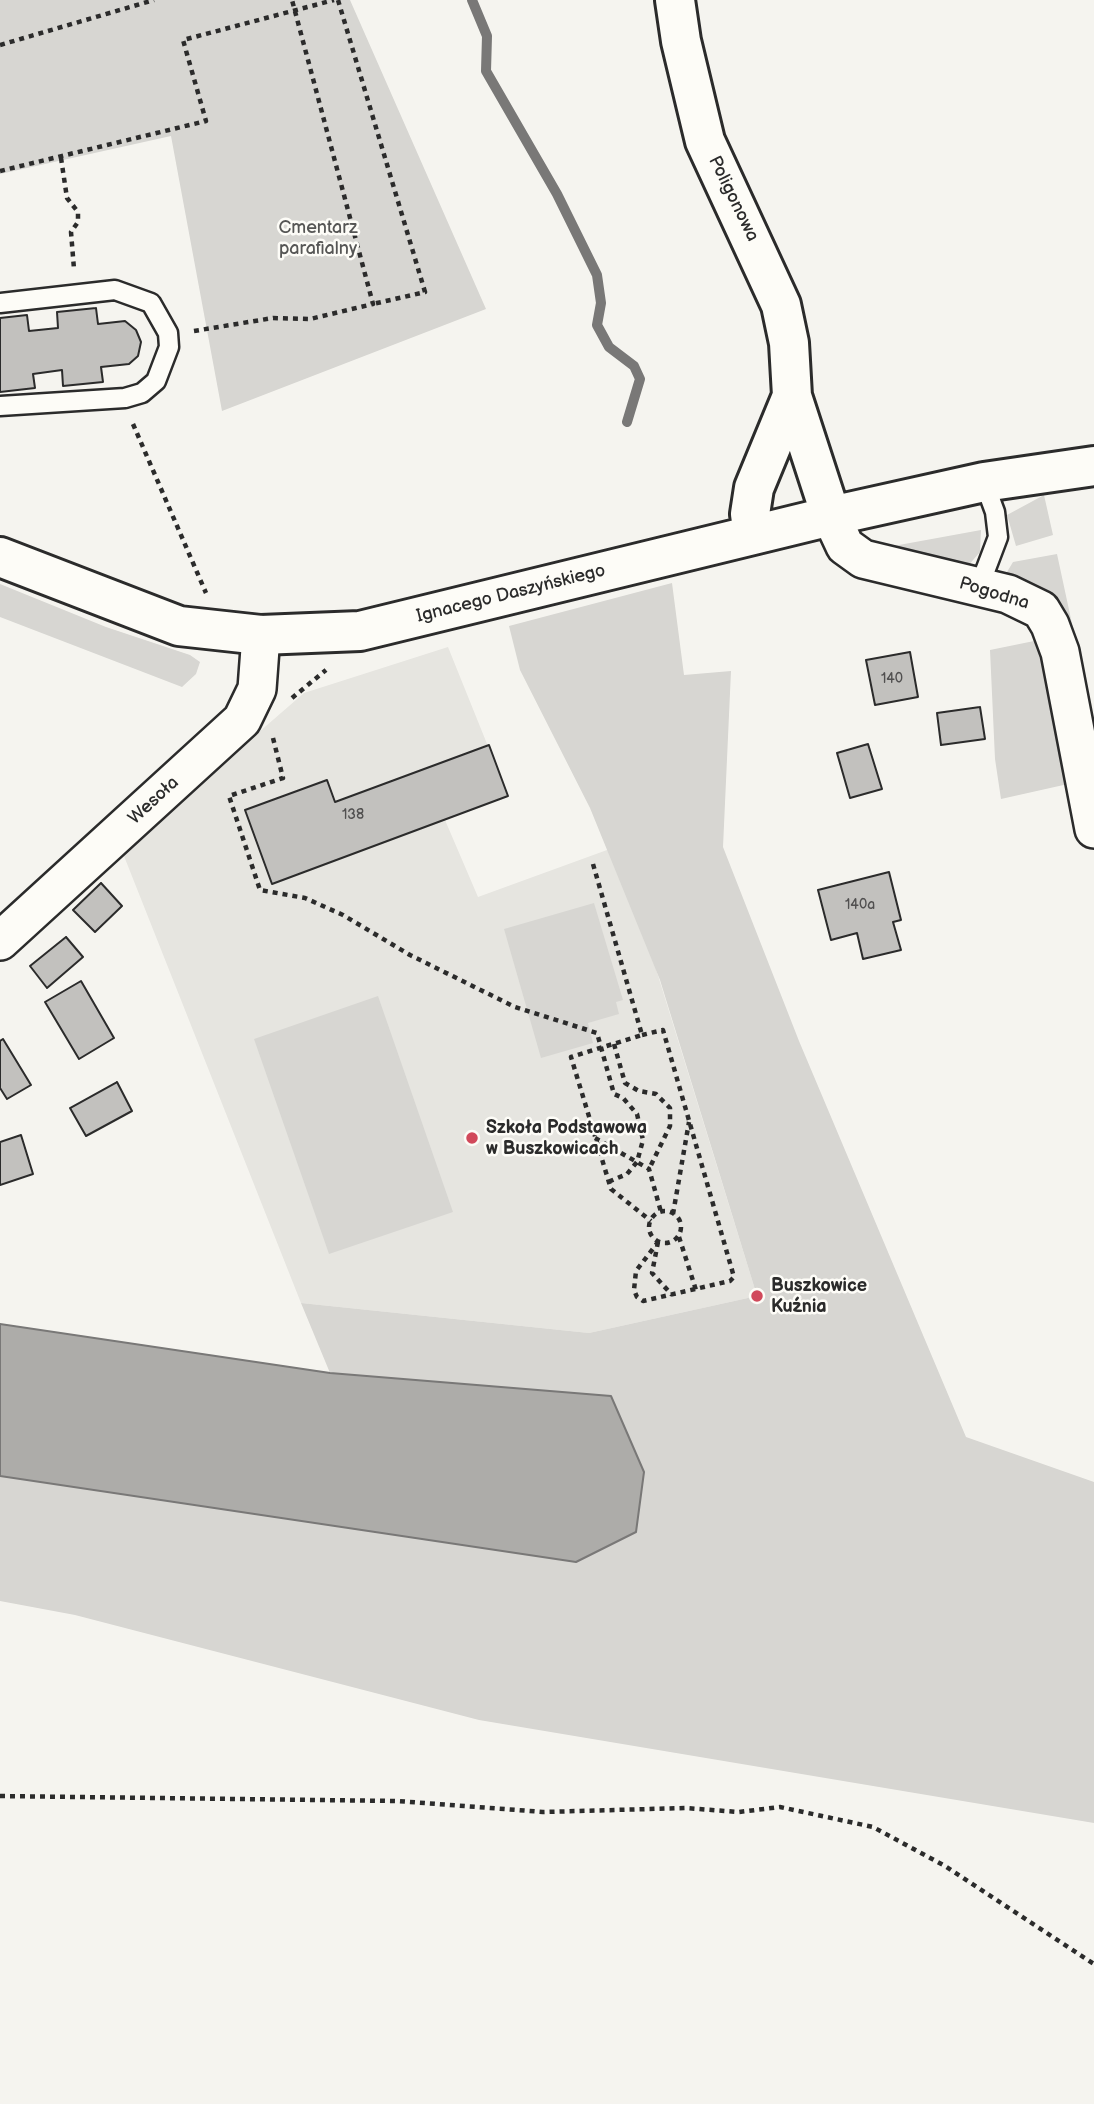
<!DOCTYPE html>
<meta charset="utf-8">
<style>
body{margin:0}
canvas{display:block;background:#f5f4ef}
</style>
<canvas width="1094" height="2104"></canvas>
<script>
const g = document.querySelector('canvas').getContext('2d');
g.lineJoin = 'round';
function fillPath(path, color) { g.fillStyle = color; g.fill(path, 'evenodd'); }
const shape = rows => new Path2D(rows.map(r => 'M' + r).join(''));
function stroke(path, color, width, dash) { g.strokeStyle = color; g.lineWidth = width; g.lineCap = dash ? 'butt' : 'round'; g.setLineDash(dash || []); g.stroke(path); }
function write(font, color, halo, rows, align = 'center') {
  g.font = font + ' "Balsamiq Sans",sans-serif'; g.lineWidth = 5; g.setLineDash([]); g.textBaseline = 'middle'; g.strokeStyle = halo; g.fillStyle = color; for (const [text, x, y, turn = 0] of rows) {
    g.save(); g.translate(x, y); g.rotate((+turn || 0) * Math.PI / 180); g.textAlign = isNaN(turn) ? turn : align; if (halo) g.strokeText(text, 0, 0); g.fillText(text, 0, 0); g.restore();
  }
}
const built = shape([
 [448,647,508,796,445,820,478,897,618,846,757,1296,589,1333,301,1303,122,851,304,693]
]);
const green = shape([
 [0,0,350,0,486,309,222,411,171,136,0,174],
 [1044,495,1053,535,1016,546,1007,515],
 [981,530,980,552,967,567,877,549],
 [1057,554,1074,633,1064,634,1004,577,1013,562],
 [672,583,684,675,731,671,723,847,799,1041,966,1437,1094,1482,1094,1823,479,1720,75,1615,0,1601,0,1476,487,1549,611,1396,330,1373,301,1303,589,1333,757,1296,660,980,590,808,520,670,509,626],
 [0,584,106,627,190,655,200,662,196,674,182,687,0,617],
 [1039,640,1068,784,1001,799,995,759,990,650],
 [594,903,623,1000,616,1002,619,1014,588,1023,593,1043,541,1058,504,929],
 [378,996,453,1212,329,1254,254,1039]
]);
const water = shape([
 [0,1324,330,1373,611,1396,644,1472,636,1532,576,1562,0,1476,0,1324]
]);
const stream = shape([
 [472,0,487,36,486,71,557,194,597,275,601,303,597,325,609,347,634,366,640,379,627,422]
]);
const building = shape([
 [96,308,98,324,125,321,136,330,141,342,138,356,129,364,101,367,103,382,63,386,62,370,33,374,35,388,0,392,0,318,27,315,29,331,58,328,57,312,96,308],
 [910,652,918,697,875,705,866,660,910,652],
 [980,707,985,739,941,745,937,713,980,707],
 [868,744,882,789,850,798,837,753,868,744],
 [489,745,508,796,272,884,245,810,327,780,335,802,489,745],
 [889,872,901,920,893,922,901,950,863,959,857,933,831,940,818,890,889,872],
 [101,883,122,906,95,932,73,910,101,883],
 [66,937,83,957,47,988,30,966,66,937],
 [81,981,114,1038,79,1059,45,1002,81,981],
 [3,1039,31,1085,7,1099,0,1088,0,1041,3,1039],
 [117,1082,132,1111,86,1136,70,1108,117,1082],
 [21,1135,33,1174,0,1185,0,1142,21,1135]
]);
const path = shape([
 [338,0,425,292,373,304],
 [0,45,154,0],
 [61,158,67,198,78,212,78,222,71,232,74,269],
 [0,171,206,121,183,40,334,0],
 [194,331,273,318,310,319,373,304,292,0],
 [133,424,206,593],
 [292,698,326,670],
 [273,738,283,778,229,796,260,890,305,898,343,915,410,955,515,1007,597,1033,614,1094,623,1098,637,1114,643,1140,637,1162,627,1174,608,1182],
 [593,864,642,1035,571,1057,611,1189,651,1221],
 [642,1035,663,1030,734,1277,730,1281,643,1301,637,1297,634,1290,636,1271,658,1242],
 [614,1044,625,1083,639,1091,656,1094,670,1108,670,1126,649,1169],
 [595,1138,649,1169,661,1212],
 '649 1227a16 16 0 1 1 32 0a16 16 0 1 1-32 0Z',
 [673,1214,689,1122],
 [679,1237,696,1290],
 [658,1242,652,1273,672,1295],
 [0,1796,398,1801,543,1812,685,1808,739,1812,780,1807,873,1827,945,1866,1094,1964]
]);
const service = shape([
 [0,303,115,290,151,303,168,333,169,347,156,381,142,393,125,398,0,406],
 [979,587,998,537,995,512,984,482]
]);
const minor = shape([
 [831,516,845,546,863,559,1008,594,1041,610,1050,625,1060,652,1094,829],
 [0,941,242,720,257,689,261,635]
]);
const tertiary = shape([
 [675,0,681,41,705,141,781,305,789,343,792,396,831,516],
 [753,535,750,514,754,488,792,396],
 [0,557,179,626,261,635,360,631,831,516,984,482,1094,466]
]);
const markers = [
 [472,1138,7,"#d1495b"],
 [757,1296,7,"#d1495b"]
];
const numberNames = [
 ["140",892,679],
 ["138",353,815],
 ["140a",860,905]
];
const streetNames = [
 ["Poligonowa",733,199,64],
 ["Ignacego Daszyńskiego",511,594,-14],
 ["Pogodna",994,594,17],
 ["Wesoła",154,801,-43]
];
const parkNames = [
 ["Cmentarz",318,228],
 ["parafialny",318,249]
];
const poiNames = [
 ["Szkoła Podstawowa",486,1128],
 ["w Buszkowicach",486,1149],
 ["Buszkowice",771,1286],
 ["Kuźnia",771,1307]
];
fillPath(built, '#e6e5e0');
fillPath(green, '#d7d6d2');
fillPath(water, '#adaca9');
stroke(water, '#797877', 2);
stroke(stream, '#797877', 10);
fillPath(building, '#c2c1be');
stroke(building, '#2b2b2b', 2);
stroke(service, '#2b2b2b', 23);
stroke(minor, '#2b2b2b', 42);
stroke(tertiary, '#2b2b2b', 44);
stroke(path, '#2b2b2b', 4.5, [5, 5]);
stroke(service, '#fdfcf7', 18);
stroke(minor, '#fdfcf7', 37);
stroke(tertiary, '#fdfcf7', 38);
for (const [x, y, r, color] of markers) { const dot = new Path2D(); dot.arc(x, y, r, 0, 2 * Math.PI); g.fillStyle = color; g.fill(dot); stroke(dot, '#fdfcf7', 2.5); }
write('14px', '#515050', null, numberNames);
write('18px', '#2b2b2b', '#fdfcf7', streetNames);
write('18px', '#565655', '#fdfcf7', parkNames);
write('bold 18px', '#2b2b2b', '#fdfcf7', poiNames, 'left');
</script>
